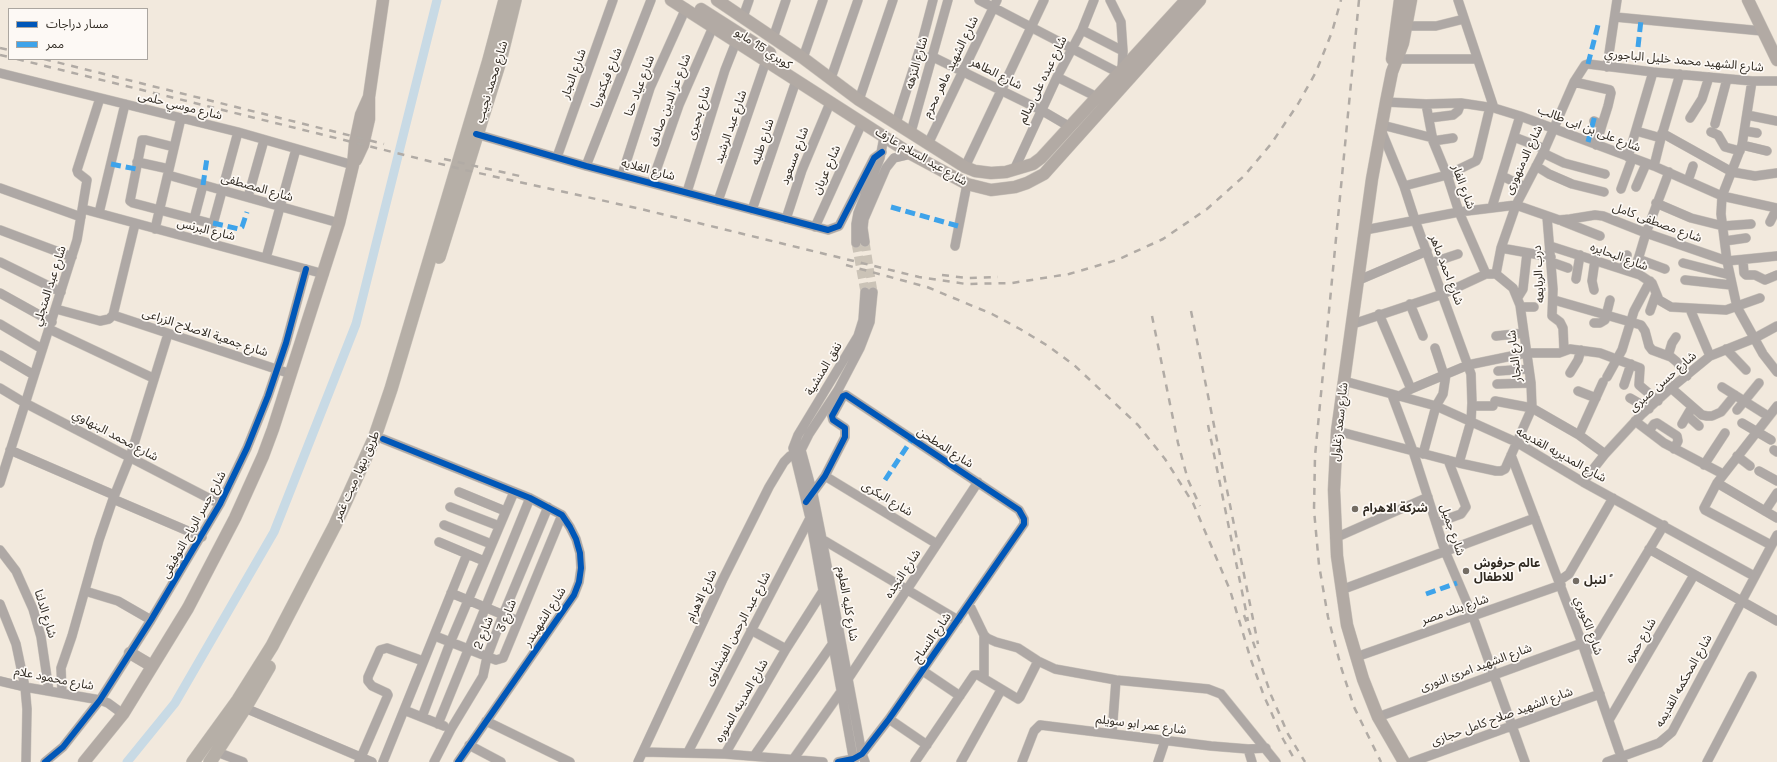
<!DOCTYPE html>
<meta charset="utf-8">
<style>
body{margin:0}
#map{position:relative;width:1777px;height:762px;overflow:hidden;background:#f2e9dd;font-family:"Space Grotesk","Noto Sans Arabic",sans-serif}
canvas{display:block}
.legend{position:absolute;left:8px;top:8px;width:140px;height:52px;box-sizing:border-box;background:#fdf9f5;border:1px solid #aba6a0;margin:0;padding:5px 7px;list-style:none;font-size:12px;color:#2f2921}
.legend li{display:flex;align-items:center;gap:8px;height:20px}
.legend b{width:20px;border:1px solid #aba6a0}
</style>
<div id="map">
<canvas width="1777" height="762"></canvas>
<ul class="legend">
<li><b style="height:5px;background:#0057b8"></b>مسار دراجات</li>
<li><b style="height:5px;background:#3ea3ea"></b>ممر</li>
</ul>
</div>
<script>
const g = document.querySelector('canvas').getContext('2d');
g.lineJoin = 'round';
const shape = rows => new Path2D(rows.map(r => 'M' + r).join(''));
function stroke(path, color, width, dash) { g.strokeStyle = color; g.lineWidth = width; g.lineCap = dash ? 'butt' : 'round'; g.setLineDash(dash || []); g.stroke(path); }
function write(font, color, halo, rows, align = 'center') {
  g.font = font + ' "Space Grotesk","Noto Sans Arabic",sans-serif'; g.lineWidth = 3.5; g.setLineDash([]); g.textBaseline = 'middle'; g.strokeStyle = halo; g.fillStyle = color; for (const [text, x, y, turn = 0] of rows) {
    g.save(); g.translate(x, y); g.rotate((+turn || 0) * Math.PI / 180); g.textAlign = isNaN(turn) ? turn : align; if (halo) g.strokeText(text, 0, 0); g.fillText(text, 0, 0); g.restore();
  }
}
const canal = shape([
 [127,762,175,703,274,532,356,324,437,0]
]);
const minorTunnel = shape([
 [865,242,873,292],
 [856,243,865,292]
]);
const minor = shape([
 [979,0,1119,73],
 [1110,0,1121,22,1123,51,1122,69],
 [1458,0,1494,108],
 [743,17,749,0],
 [1615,17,1762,31],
 [1406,26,1436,26,1464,19],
 [1082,30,1123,51],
 [773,38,786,0],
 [931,56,1041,110,1070,127],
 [803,58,823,0],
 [1392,58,1398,59,1477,59],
 [1607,67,1617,0],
 [0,73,238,132,353,165],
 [1057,77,1097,97],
 [831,78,858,0],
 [1752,81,1742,145,1722,196,1721,214,1727,261,1737,307,1763,354,1777,372],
 [1574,82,1610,90,1611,93,1608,106,1602,125],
 [859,100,893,0],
 [1386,102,1426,104,1461,103,1494,108,1520,116,1654,166,1722,196,1777,208],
 [1426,104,1433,141,1447,175,1459,212,1486,274],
 [1747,115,1777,121],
 [1429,118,1453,115,1458,111,1461,103],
 [1690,118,1702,99,1709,77],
 [1594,121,1602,125,1596,145],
 [896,123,922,42,933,0],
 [1715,124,1727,79],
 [1382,125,1433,138],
 [1381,130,1404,186,1415,220,1471,374,1472,403,1471,421,1459,463],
 [1636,131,1661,138],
 [1745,131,1757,133],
 [911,132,948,0],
 [1711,132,1718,135,1725,147,1740,151],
 [1662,133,1732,172,1755,176,1777,173],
 [476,134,586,166,828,230,839,226,874,158,882,152],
 [1514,137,1545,149],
 [1433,141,1453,138],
 [928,144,997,0],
 [1742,145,1767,151],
 [174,147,146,140,142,140,130,201,133,203,213,224,238,132],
 [1543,153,1564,163,1605,174],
 [557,157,613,0],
 [1628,157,1653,72],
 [137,162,169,169],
 [586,166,651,0],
 [1536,166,1549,174,1572,184,1604,192],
 [1654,166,1661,138,1680,74],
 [965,167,1044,0],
 [1014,170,1057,77,1082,30,1094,0],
 [168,175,339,223],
 [622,175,650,88,686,8],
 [1502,176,1525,187],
 [1688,181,1693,166],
 [652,182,679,105,713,27],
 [1404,186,1447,175,1476,161,1478,157,1490,107],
 [1636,187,1646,164],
 [0,188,81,217],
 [1621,189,1632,159],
 [687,192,725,70,736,42],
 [248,197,264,140],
 [718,201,766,61],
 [1656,203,1691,218,1723,226,1751,224],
 [1492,207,1520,116],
 [83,209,324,274],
 [752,210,796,81],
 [99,213,125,104],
 [1547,217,1553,289,1552,316,1560,322,1563,328,1564,350],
 [194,219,203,185],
 [786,219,802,170,830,103],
 [1562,221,1600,236],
 [1770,222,1777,208],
 [815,227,862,123],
 [155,229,181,118],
 [0,230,72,257],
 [1365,230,1459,212,1516,205,1559,220,1570,219,1595,215,1603,216,1646,233,1727,261,1777,256],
 [1725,241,1746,238],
 [865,242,863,228,864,219,886,168,894,158,911,154],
 [856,243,856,224,858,213,880,158,884,137],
 [955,246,967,184],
 [1550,246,1640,275,1652,283,1659,300,1671,307,1726,310,1760,298],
 [1501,248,1551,257],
 [266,258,296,149],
 [1638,259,1665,269],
 [1743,261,1744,273,1746,275,1755,275,1765,280,1777,275],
 [0,262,61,292],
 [1551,262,1568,268],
 [1431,263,1458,254],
 [1683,263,1730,275],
 [1623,269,1627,255],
 [1634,273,1646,233,1669,172],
 [1496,274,1501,248,1516,205,1543,153,1574,82,1585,65,1588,64,1653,72,1752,81,1777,81],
 [1576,279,1580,255],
 [1359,280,1427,251],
 [1685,280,1731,285],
 [1594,290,1592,281,1595,260],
 [0,293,52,322],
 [1518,297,1523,289,1527,253],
 [1554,300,1641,325,1645,331,1649,346,1652,350,1671,357,1677,362,1687,376],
 [1410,304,1423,336],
 [1521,307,1534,307],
 [56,309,100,321,109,319,113,315,135,224],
 [1690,309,1710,356],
 [1650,311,1656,294],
 [1379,314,1411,389],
 [113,315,291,374],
 [1594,323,1600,323,1605,320,1610,300],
 [0,324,42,349],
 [1353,324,1443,294,1486,274,1493,274],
 [49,329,153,378],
 [1496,336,1524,333],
 [1435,348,1444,375],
 [1726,349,1746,370],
 [0,355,34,375],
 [1668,356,1672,343,1676,337],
 [1498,371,1528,369],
 [1570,373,1578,360,1581,350],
 [1607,377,1622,350,1634,311,1650,281],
 [1344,381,1436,406,1516,442,1583,482,1754,576],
 [1497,384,1531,383],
 [1624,385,1631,364],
 [1722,387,1768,416],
 [0,388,25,403,220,504],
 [1671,388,1702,415,1707,416,1712,416,1721,412,1735,395],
 [1578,391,1596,398],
 [1392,395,1413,451,1445,551,1473,617,1525,762],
 [1398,397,1411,389,1468,365,1526,353,1559,353,1570,349,1600,353,1640,368,1639,385,1658,401],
 [1630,398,1649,409],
 [1495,401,1532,408,1579,435,1605,454],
 [1472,406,1493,406],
 [1692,407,1689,412,1689,417,1699,426],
 [1737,410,1759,383],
 [1635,421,1664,443,1723,474],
 [1742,423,1771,440],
 [1682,424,1689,412],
 [1337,431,1459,463,1496,471,1501,471,1505,469,1532,408,1531,383,1520,305,1513,288,1496,274],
 [1649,431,1654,424,1657,423,1677,436,1678,441,1674,449],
 [1579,435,1603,382],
 [383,439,530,498,562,515,570,527,576,539,580,553,581,568,579,582,574,595,458,762],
 [10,450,114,495],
 [1774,450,1777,452],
 [1423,454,1436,406,1443,394,1446,374],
 [1511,455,1582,643,1623,762],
 [1737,456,1750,466],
 [1704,465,1725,433],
 [1759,471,1777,481],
 [825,476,937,544],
 [1583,482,1605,454,1641,415,1671,388,1710,356,1755,338,1777,326],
 [0,483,77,240,87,180,78,173,77,170,100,98],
 [1717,483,1777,518],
 [459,492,505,511],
 [113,499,202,537],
 [806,502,825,476,845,437,845,428,833,420,832,416,843,396,846,395,1019,510,1024,519,1024,524,889,719,862,754,853,759,838,762],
 [450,507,499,526],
 [1765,511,1777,493],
 [1436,523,1461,514,1466,507,1448,460],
 [444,525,491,544],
 [820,538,958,620],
 [1335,538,1428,497],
 [439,542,484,561],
 [1771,545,1705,510,1704,508,1717,483,1777,406],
 [1649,549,1777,621],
 [0,550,16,571,33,609,41,637,49,691],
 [1559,581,1569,574,1613,498],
 [1341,590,1535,518],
 [85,591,118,601,151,620],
 [451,593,518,621],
 [0,604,16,644,25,687,27,709,26,762],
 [969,604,984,635,987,638,996,642,1018,648,1038,661,1055,669,1116,680,1208,689,1221,694,1276,762],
 [751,630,786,649],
 [984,635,984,678],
 [435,636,496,660,503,658,562,515],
 [1586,654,1664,525],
 [1356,657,1561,585],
 [923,671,960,696],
 [848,679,978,482],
 [0,681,25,687,100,700,108,703,123,714],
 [62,693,61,668,72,636,99,540,113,499,130,457,168,334],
 [245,708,372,762],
 [404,710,444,726],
 [422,717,450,643,514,492],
 [1378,717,1582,643],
 [889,719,927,745],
 [1609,720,1694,575],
 [486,721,570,762],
 [438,724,530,498],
 [1112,734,1116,680],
 [469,745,501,762],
 [1248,749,1252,762],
 [217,752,243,762],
 [643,752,725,754,786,649,823,591],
 [688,752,810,518],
 [725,754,823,762],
 [754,756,833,643],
 [792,761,840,693],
 [45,762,63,747,100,700,151,620,220,504,247,448,268,396,286,343,306,269],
 [359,762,388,695,387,693,372,686,368,681,368,677,380,650,387,648,423,661],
 [383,762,467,554],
 [434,762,451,729,483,676,487,657,503,615,548,507],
 [638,762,723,579,769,487,784,462,790,456,798,453],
 [854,762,810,518,793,448,798,435,858,336,863,320,865,292],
 [865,762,862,754,822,539,813,494,801,450,809,434,838,390,860,348,870,322,873,292],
 [915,762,974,675,978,675,1018,699,1020,697,1038,661],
 [961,762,1001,690],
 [1022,762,1034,731,1040,725,1211,746,1248,749,1266,748],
 [1158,762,1165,741],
 [1412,762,1600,694],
 [1607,762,1659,743,1672,732,1777,535],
 [1707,762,1752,676]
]);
const major = shape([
 [671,0,911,154,967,184,991,190,1015,187,1027,183,1044,174,1200,0],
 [717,0,803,58,859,100,965,167,975,171,991,173,1006,172,1033,164,1041,158,1186,0],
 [1748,0,1777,60],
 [701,9,770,53],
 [1392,59,1400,0],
 [356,160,363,145,369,119,369,97,383,0],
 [130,653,152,666],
 [84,762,123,714,188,608,235,518,263,456,273,429,339,223,353,165,355,143,361,115,369,97],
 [1404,762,1378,717,1363,679,1347,625,1337,556,1334,490,1337,431,1372,179,1386,102,1392,72,1403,43,1411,0]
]);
const highway = shape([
 [439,257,500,61,515,0],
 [193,762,238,700,272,646,335,525,374,439,391,389,489,60,505,0],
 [210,762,245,708,269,667]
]);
const rail = shape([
 [1359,0,1315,456,1314,510,1319,565,1328,617,1341,667,1354,707,1381,762],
 [0,48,9,50],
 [0,55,9,57],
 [17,59,465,170,641,209,919,277,966,284,1012,283,1069,274,1117,260,1163,239,1207,209,1244,176,1271,144,1298,104,1316,72,1332,32,1341,0],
 [44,59,384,144],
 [444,159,524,177],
 [846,265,927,287,992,314,1020,329,1048,346,1074,365,1138,425,1165,459,1193,503,1230,590,1251,660,1264,696,1283,739,1296,762],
 [942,275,967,278,998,277],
 [1191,311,1258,644],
 [1152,316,1178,443,1188,480,1200,506],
 [1208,425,1248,621],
 [1244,615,1271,695,1288,734,1305,762]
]);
const quiet = shape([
 [1638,47,1641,20],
 [1588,64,1598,25],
 [1588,142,1595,115],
 [111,164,136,169],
 [203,185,207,158],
 [891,207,958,226],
 [213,223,239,229,242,227,247,212],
 [885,480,912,439],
 [1426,594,1457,583]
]);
const cycleway = shape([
 [476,134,586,166,828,230,839,226,874,158,882,152],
 [383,439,530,498,562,515,570,527,576,539,580,553,581,568,579,582,574,595,458,762],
 [806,502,825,476,845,437,845,428,833,420,832,416,843,396,846,395,1019,510,1024,519,1024,524,889,719,862,754,853,759,838,762],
 [45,762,63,747,100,700,151,620,220,504,247,448,268,396,286,343,306,269]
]);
const markers = [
 [1355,509,4,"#736c63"],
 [1466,571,4,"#736c63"],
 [1576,581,4,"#736c63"]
];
const streetNames = [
 ["كوبري 15 مايو",763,49,33],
 ["شارع الشهيد محمد خليل الباجوري",1684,61,5],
 ["شارع النزهه",917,63,-74],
 ["شارع الشهيد ماهر محرم",951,67,-64],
 ["شارع النجار",574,74,-70],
 ["شارع الطاهر",996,74,27],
 ["شارع فيكتوريا",607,78,-68],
 ["شارع عبده على سالم",1043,80,-64],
 ["شارع محمد نجيب",492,82,-73],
 ["شارع عياد حنا",640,86,-69],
 ["شارع عز الدين صادق",670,100,-69],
 ["شارع موسي حلمى",180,106,14],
 ["شارع بحيرى",699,113,-73],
 ["شارع عبد الرشيد",731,127,-71],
 ["شارع على بن ابى طالب",1589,129,21],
 ["شارع طلبه",763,142,-71],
 ["شارع مسعود",795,156,-70],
 ["شارع عبد السلام عارف",921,157,30],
 ["شارع الدمنهورى",1524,160,-65],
 ["شارع الغلايه",648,170,15],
 ["شارع عريان",827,170,-66],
 ["شارع الفار",1463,187,70],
 ["شارع المصطفى",257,188,16],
 ["شارع مصطفى كامل",1657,223,20],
 ["شارع البرنس",206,230,14],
 ["شارع البحايره",1619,257,20],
 ["شارع احمد ماهر",1446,270,69],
 ["درب الربايعه",1539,274,-93],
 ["شارع عبد المتجلي",50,286,-72],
 ["شارع جمعية الاصلاح الزراعى",205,333,18],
 ["شارع النجار",1515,356,-97],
 ["نفق المنشية",824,369,-59],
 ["شارع حسن صبرى",1663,382,-41],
 ["شارع سعد زغلول",1340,422,-84],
 ["شارع محمد البنهاوي",115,436,28],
 ["شارع المطحن",945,448,33],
 ["شارع المديريه القديمه",1561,455,29],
 ["طريق بنها, ميت غمر",357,476,-66],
 ["شارع البكرى",887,499,31],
 ["شارع جسر الرياح التوفيقى",194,525,-61],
 ["شارع جميل",1452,530,71],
 ["شارع النجده",903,574,-57],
 ["شارع الاهرام",702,596,-65],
 ["شارع كليه العلوم",847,604,80],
 ["شارع بنك مصر",1455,610,-19],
 ["شارع الدلتا",45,614,73],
 ["شارع 3",507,616,-68],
 ["شارع الشهبندر",545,617,-57],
 ["شارع الكوبري",1588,626,70],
 ["شارع عبد الرحمن الفيشاوى",738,629,-62],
 ["شارع 2",484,633,-69],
 ["شارع النساج",932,638,-55],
 ["شارع حمزه",1641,641,-60],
 ["شارع الشهيد امرئ النورى",1476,668,-20],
 ["شارع محمود علام",54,679,11],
 ["شارع المحكمه القديمه",1684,681,-61],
 ["شارع المدينه المنوره",742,701,-60],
 ["شارع الشهيد صلاح كامل حجازى",1502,717,-20],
 ["شارع عمر ابو سويلم",1141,725,7]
];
const poiNames = [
 ["شركة الاهرام",1363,509],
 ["عالم حرفوش",1474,564],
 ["للاطفال",1474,578],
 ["لنبل ً",1584,581]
];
stroke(canal, '#c8dae5', 9);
stroke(minorTunnel, '#cbc3b7', 9, [9, 4.5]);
stroke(minor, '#cdc6bd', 10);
stroke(major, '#cdc6bd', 13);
stroke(highway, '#cdc6bd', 14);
stroke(minor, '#aea8a5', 9);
stroke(major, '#b2aaa4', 12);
stroke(highway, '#b6afa7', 13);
stroke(rail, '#b1aba5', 2.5, [7, 7]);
stroke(quiet, '#3ea3ea', 5, [10, 5]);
stroke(cycleway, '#0057b8', 6);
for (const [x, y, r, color] of markers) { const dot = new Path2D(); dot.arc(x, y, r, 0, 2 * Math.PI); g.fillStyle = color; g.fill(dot); stroke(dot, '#fdf9f5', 1.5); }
write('12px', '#2f2921', '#fdf9f5', streetNames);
write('bold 12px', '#2f2921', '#fdf9f5', poiNames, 'left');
</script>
